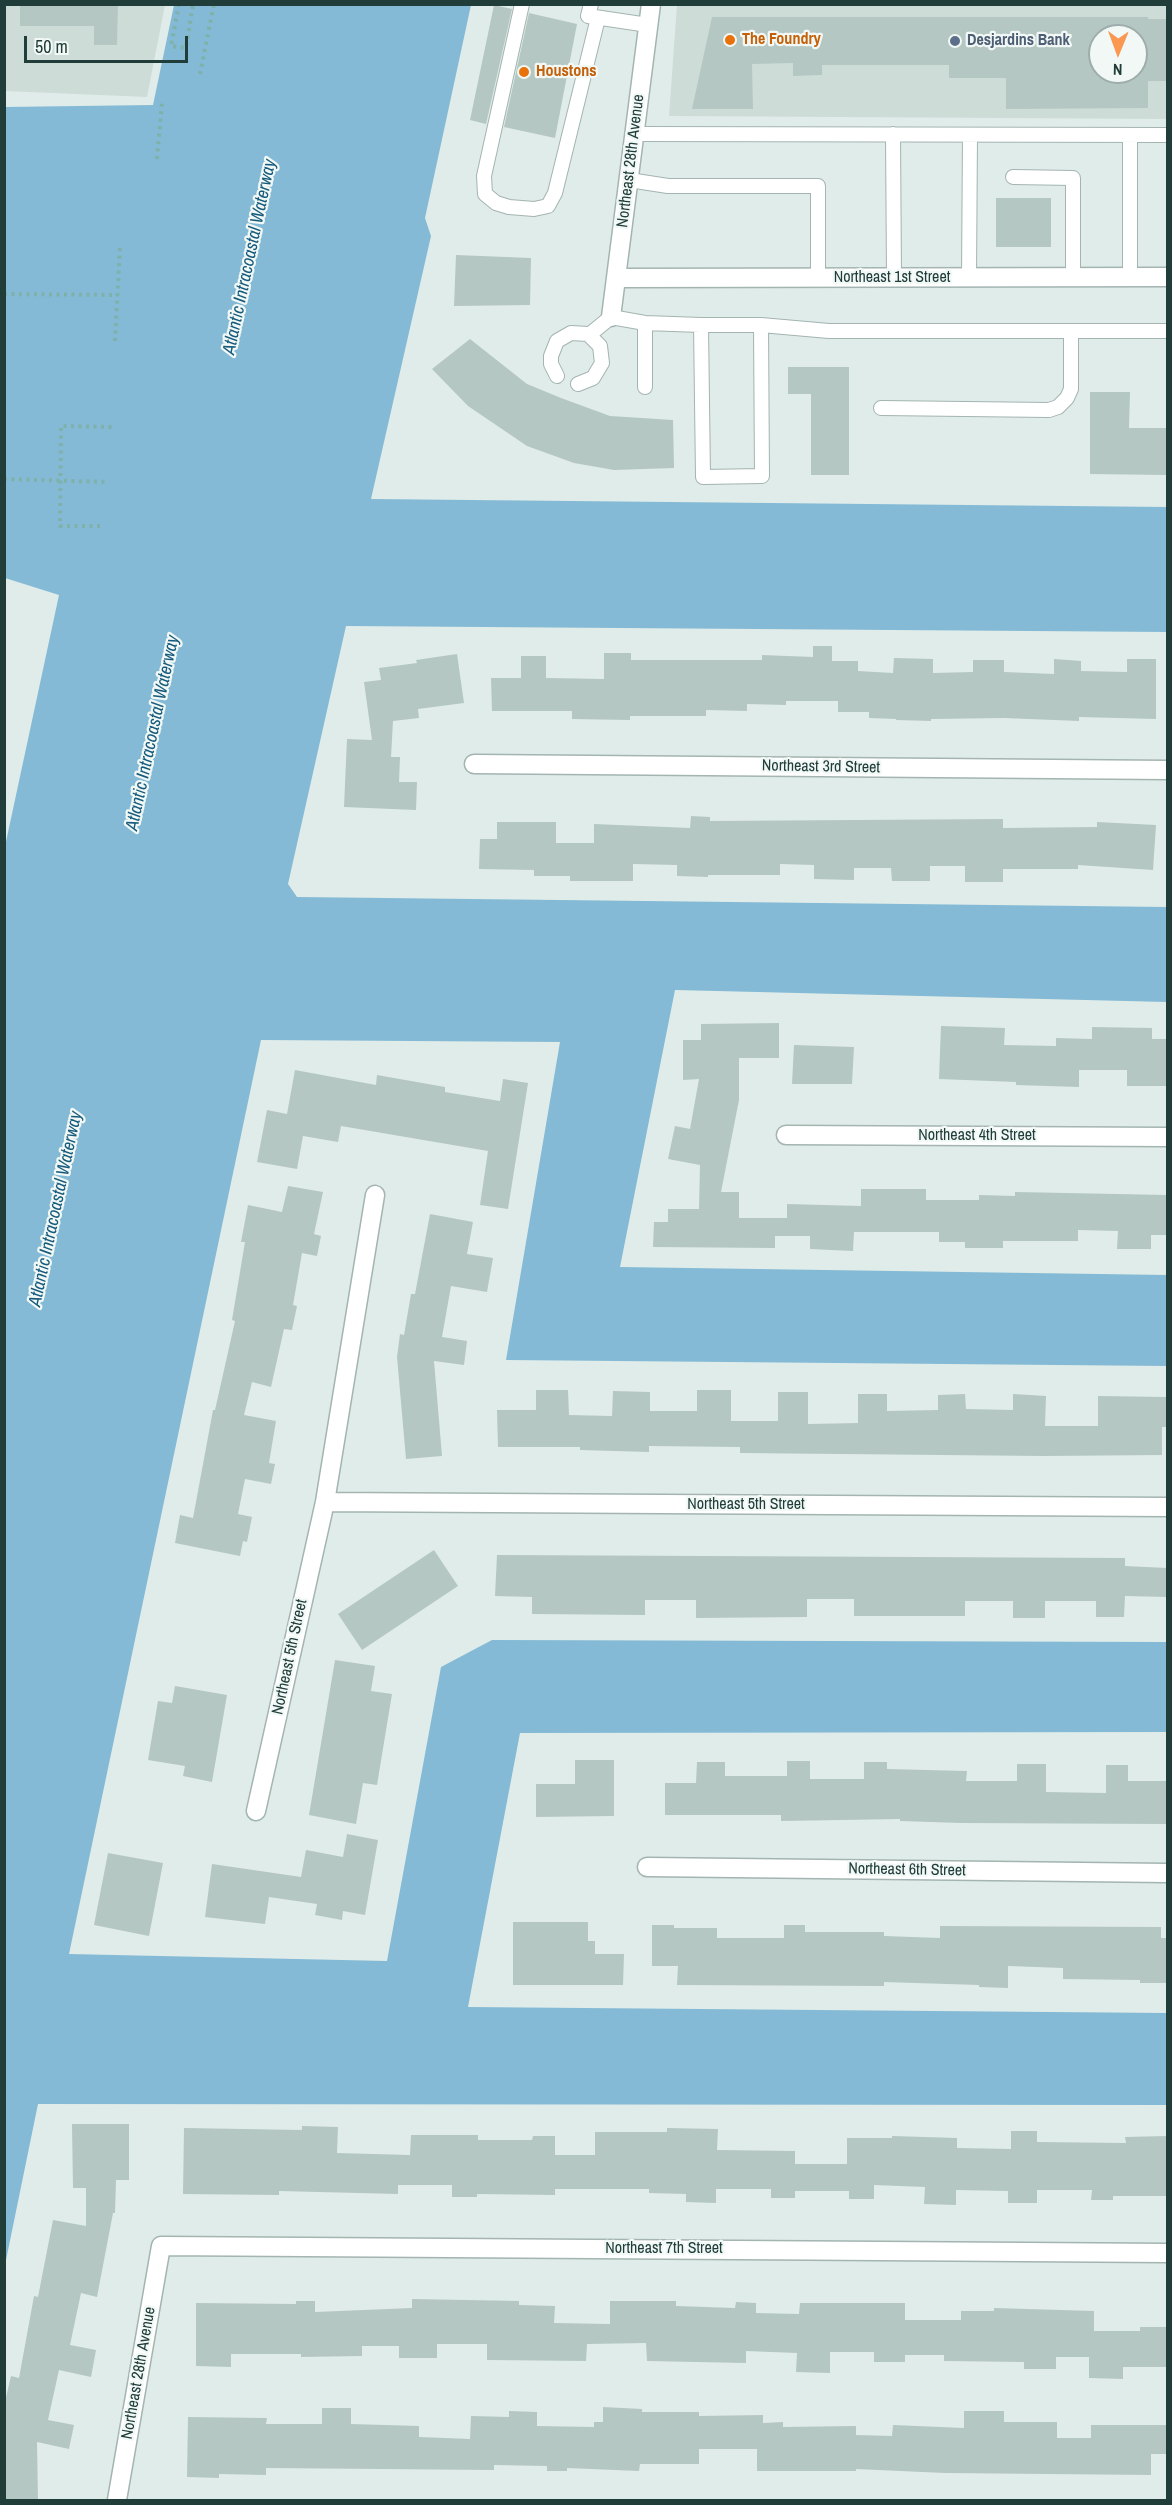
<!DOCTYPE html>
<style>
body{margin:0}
#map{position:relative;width:1172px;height:2505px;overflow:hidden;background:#e0ece9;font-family:"Archivo Narrow",sans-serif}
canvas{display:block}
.frame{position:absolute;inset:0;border:6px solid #203d3a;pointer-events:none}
.north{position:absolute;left:1088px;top:24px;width:60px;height:60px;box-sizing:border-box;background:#f1f8f6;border:2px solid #9dadab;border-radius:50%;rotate:181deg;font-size:16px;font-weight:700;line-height:24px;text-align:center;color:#203d3a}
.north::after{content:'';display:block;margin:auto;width:21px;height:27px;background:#fa9750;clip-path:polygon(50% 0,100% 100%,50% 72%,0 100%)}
.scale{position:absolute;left:24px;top:36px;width:164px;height:27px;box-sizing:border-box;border:3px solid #203d3a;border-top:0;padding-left:8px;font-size:18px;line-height:21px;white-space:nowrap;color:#203d3a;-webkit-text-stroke:4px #f1f8f6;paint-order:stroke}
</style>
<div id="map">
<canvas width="1172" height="2505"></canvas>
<div class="frame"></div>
<div class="north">N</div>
<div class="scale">50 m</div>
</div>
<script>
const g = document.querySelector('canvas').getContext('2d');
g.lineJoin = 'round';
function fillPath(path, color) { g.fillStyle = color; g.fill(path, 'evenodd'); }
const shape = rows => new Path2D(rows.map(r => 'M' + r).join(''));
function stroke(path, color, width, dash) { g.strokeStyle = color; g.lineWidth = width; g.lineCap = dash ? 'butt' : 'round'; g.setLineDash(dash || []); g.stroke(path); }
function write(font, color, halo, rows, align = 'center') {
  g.font = font + ' "Archivo Narrow",sans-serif'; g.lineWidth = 4.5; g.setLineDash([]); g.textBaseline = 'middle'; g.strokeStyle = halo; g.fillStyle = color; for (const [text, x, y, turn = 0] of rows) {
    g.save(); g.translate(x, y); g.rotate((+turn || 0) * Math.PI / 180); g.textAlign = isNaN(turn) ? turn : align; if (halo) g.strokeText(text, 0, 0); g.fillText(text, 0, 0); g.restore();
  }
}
const built = shape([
 [5,5,165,5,147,97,5,91],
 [677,5,1167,5,1167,119,669,116],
 [1100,36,1136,36,1136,72,1100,72]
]);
const water = shape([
 [174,5,471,5,425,218,431,236,371,499,1167,507,1167,632,346,626,288,884,297,897,1167,907,1167,1002,675,990,620,1267,1167,1275,1167,1366,506,1360,560,1042,261,1040,69,1954,387,1961,441,1667,492,1640,1167,1642,1167,1732,520,1733,468,2007,1167,2013,1167,2105,38,2104,5,2265,4,851,59,595,5,578,5,107,153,105]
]);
const building = shape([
 [20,4,118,4,117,45,94,45,94,26,20,26],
 [494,5,512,9,486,124,470,120],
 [529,13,577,24,555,138,504,127],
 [712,17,1148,17,1148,19,1167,19,1167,81,1148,81,1148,108,1006,109,1006,78,949,78,949,65,822,65,822,75,793,76,793,63,752,64,753,109,692,109],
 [1100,36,1136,36,1136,72,1100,72],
 [996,198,1051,198,1051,247,996,247],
 [456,255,531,258,530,305,454,306],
 [470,339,527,384,561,398,610,416,673,420,674,468,614,470,574,463,527,446,468,406,432,369],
 [788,367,849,367,849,475,811,475,811,394,788,394],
 [1090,392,1130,392,1129,428,1167,428,1167,475,1090,474],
 [813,646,832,646,832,661,858,661,858,671,893,673,894,658,933,659,933,673,973,672,973,660,1004,660,1004,672,1054,674,1054,659,1081,661,1081,671,1127,672,1127,659,1156,659,1156,719,1079,717,1079,721,1004,718,931,719,931,721,896,720,896,719,869,718,869,712,838,712,838,701,786,701,786,705,747,704,747,711,706,710,706,716,630,716,630,720,572,719,572,711,492,711,491,678,521,678,521,656,546,656,546,678,604,679,604,653,631,653,631,660,762,660,762,655,813,657],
 [457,654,464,703,418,709,419,718,393,721,391,757,400,757,399,782,417,782,416,810,344,807,347,739,372,740,364,682,381,680,379,668,417,663,416,660],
 [691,816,710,817,710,821,1003,819,1003,828,1097,827,1097,822,1156,825,1153,870,1078,865,1078,869,1003,869,1003,882,965,882,965,866,930,866,930,881,892,881,891,868,854,868,854,880,814,879,814,865,780,864,780,875,708,875,708,877,677,876,677,865,633,864,633,881,570,881,570,876,534,876,534,870,479,869,480,839,497,839,497,822,556,822,556,843,594,843,594,824,690,828],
 [779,1023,779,1058,739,1058,739,1100,721,1192,739,1192,739,1218,787,1218,787,1204,861,1206,861,1189,926,1189,926,1200,979,1200,979,1195,1015,1196,1015,1192,1167,1195,1167,1235,1151,1235,1151,1249,1117,1249,1118,1231,1078,1230,1078,1241,1003,1241,1003,1248,965,1248,965,1242,939,1242,939,1232,854,1232,853,1251,810,1249,810,1236,775,1236,775,1248,653,1247,654,1222,668,1222,668,1209,699,1209,700,1165,668,1159,675,1126,690,1129,699,1079,683,1080,683,1040,701,1040,701,1024],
 [941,1026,1005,1028,1004,1045,1056,1046,1056,1038,1092,1039,1092,1027,1152,1028,1152,1039,1167,1039,1167,1086,1127,1086,1127,1070,1079,1070,1079,1087,1016,1085,1016,1082,939,1079],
 [794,1045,854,1047,852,1084,792,1084],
 [295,1070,376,1085,377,1075,445,1087,445,1092,500,1101,503,1079,528,1083,508,1209,480,1205,488,1151,341,1126,338,1142,303,1136,297,1169,257,1162,267,1110,287,1114],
 [288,1186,323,1192,314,1234,321,1236,317,1256,302,1253,293,1305,297,1306,292,1330,284,1329,271,1387,252,1382,244,1415,276,1421,269,1463,275,1464,271,1484,245,1479,238,1514,252,1517,247,1542,243,1541,240,1556,175,1543,180,1515,193,1518,213,1410,215,1410,235,1321,232,1320,245,1242,241,1242,248,1205,282,1212],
 [430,1214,473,1222,467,1254,493,1258,487,1292,451,1286,442,1337,467,1341,464,1365,434,1361,442,1456,406,1459,397,1357,400,1334,404,1335,411,1294,415,1294],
 [536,1390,568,1390,569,1415,612,1416,613,1391,650,1392,650,1411,697,1411,697,1390,731,1390,731,1421,778,1421,778,1392,808,1392,808,1424,858,1423,858,1394,887,1394,887,1411,938,1410,938,1395,965,1394,966,1409,1013,1410,1013,1394,1046,1396,1045,1426,1098,1426,1098,1396,1167,1397,1167,1427,1162,1427,1162,1455,1044,1456,740,1453,740,1447,649,1446,649,1452,580,1450,580,1447,498,1447,497,1410,536,1410],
 [434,1550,458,1586,362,1650,338,1614],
 [497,1555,1125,1558,1125,1566,1167,1568,1167,1597,1125,1596,1124,1617,1096,1617,1096,1601,1045,1601,1045,1618,1013,1618,1013,1601,965,1601,965,1616,854,1616,854,1599,807,1599,807,1617,696,1618,696,1600,645,1600,645,1615,532,1614,532,1597,495,1596],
 [335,1660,375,1666,371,1691,392,1694,377,1785,363,1783,356,1824,309,1815],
 [175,1686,227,1695,212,1782,183,1776,185,1766,148,1760,158,1701,172,1703],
 [575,1760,614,1760,614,1816,536,1817,536,1784,575,1784],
 [787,1761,810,1761,810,1779,864,1779,864,1762,887,1762,887,1769,967,1771,966,1781,1017,1781,1017,1764,1046,1764,1046,1792,1106,1793,1106,1765,1128,1765,1128,1781,1167,1781,1167,1824,961,1823,900,1821,900,1819,781,1821,781,1815,665,1815,665,1783,696,1783,697,1762,725,1762,725,1776,787,1776],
 [347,1834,378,1840,365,1915,343,1911,342,1920,315,1915,317,1904,269,1897,265,1924,205,1917,212,1864,301,1877,306,1850,343,1857],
 [108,1853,163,1863,149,1936,94,1925],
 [513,1922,588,1922,588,1941,595,1941,595,1954,624,1954,623,1985,513,1985],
 [652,1925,674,1925,674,1928,717,1928,717,1938,784,1938,784,1925,805,1925,805,1932,884,1932,884,1936,940,1938,940,1926,1161,1927,1161,1938,1167,1938,1167,1983,1140,1983,1140,1980,1063,1979,1063,1968,1008,1966,1008,1988,979,1987,979,1985,884,1982,884,1986,677,1985,678,1966,652,1966],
 [72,2124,129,2124,129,2180,116,2180,115,2213,113,2213,97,2297,81,2293,70,2345,96,2350,91,2377,59,2370,48,2420,74,2425,69,2449,37,2442,38,2500,4,2500,4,2406,11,2376,19,2378,34,2296,38,2297,53,2220,86,2226,86,2188,73,2188],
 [302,2126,338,2127,337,2153,410,2155,411,2135,478,2135,478,2140,532,2140,533,2136,555,2136,555,2155,595,2155,595,2132,667,2132,667,2128,718,2129,717,2150,795,2151,795,2164,847,2164,847,2138,892,2138,892,2136,957,2138,957,2148,1011,2149,1011,2131,1037,2131,1037,2142,1126,2143,1125,2137,1167,2136,1167,2196,1113,2196,1113,2200,1091,2200,1092,2190,1037,2190,1037,2203,1008,2203,1008,2191,956,2190,956,2205,924,2204,925,2187,874,2185,874,2199,849,2199,849,2191,795,2191,795,2198,771,2198,771,2189,716,2189,716,2203,686,2202,686,2194,649,2193,649,2189,555,2189,555,2195,477,2194,477,2197,452,2197,452,2185,398,2185,398,2194,279,2191,279,2195,183,2194,184,2128,302,2130],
 [412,2299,519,2301,519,2305,555,2306,554,2323,610,2324,610,2301,676,2301,676,2306,735,2308,736,2302,756,2303,756,2313,799,2314,800,2303,905,2303,905,2320,961,2320,961,2311,994,2311,994,2308,1094,2311,1094,2331,1140,2331,1140,2327,1167,2327,1167,2367,1123,2367,1123,2379,1089,2378,1089,2357,1056,2357,1056,2369,1024,2369,1024,2362,944,2361,944,2355,905,2355,905,2362,874,2362,874,2352,830,2352,830,2373,796,2372,797,2353,746,2351,746,2363,647,2361,646,2343,587,2344,586,2361,487,2360,487,2344,437,2344,437,2358,399,2358,399,2346,362,2346,362,2356,301,2357,301,2354,231,2354,231,2367,196,2366,196,2303,296,2304,296,2301,315,2301,315,2312,412,2308],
 [603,2407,642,2409,642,2412,699,2412,699,2416,763,2415,763,2423,783,2422,783,2427,856,2426,856,2435,892,2436,893,2425,964,2428,964,2411,1004,2411,1004,2422,1057,2422,1057,2438,1091,2438,1091,2425,1167,2425,1167,2454,1151,2454,1151,2475,945,2473,856,2469,856,2471,757,2471,757,2449,699,2449,699,2464,640,2464,639,2471,567,2468,567,2471,547,2471,547,2466,494,2465,494,2470,266,2468,266,2475,219,2474,219,2478,187,2477,188,2417,267,2418,266,2424,322,2424,322,2408,351,2408,351,2424,419,2426,419,2437,470,2439,471,2416,509,2417,509,2411,537,2412,537,2426,594,2427,594,2422,603,2422]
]);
const path = shape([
 [179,4,171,46,186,48,193,4],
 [200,74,214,4],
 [157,159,162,103],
 [4,294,118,295],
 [115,341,120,247],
 [4,479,109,482],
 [100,526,60,526,61,426,114,427]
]);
const service = shape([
 [522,4,484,176,485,194,496,203,509,207,534,209,548,206,555,193,598,18],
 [591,4,588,16,648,25],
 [635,134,1168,135],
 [893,134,894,278],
 [1013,177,1073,178,1073,277],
 [629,180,668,186,818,186,818,278],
 [1130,277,1130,135],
 [969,278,970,135],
 [761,325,762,476,703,477,701,325,761,325,829,331,1168,331],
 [589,335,611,317,645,323,701,325],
 [557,376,551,364,551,356,557,341,571,333,588,334,600,346,602,363,593,378,578,384],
 [645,387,645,323],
 [881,408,1049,410,1058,407,1067,398,1071,389,1071,331]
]);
const minor = shape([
 [617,278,1168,277],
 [611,317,651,4],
 [474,764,1168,770],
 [786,1135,1168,1137],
 [325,1502,1168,1507],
 [256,1811,325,1502,375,1195],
 [647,1867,1168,1873],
 [117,2500,161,2246,1168,2253]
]);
const markers = [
 [730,40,6,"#e8710a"],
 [955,41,6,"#5c6f8a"],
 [524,72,6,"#e8710a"]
];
const foodNames = [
 ["The Foundry",742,40],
 ["Houstons",536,72]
];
const serviceNames = [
 ["Desjardins Bank",967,41]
];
const streetNames = [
 ["Northeast 28th Avenue",631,161,-83],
 ["Northeast 1st Street",892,278],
 ["Northeast 3rd Street",821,767,1],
 ["Northeast 4th Street",977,1136],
 ["Northeast 5th Street",746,1505],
 ["Northeast 5th Street",290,1657,-78],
 ["Northeast 6th Street",907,1870,1],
 ["Northeast 7th Street",664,2249],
 ["Northeast 28th Avenue",139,2373,-80]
];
const waterNames = [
 ["Atlantic Intracoastal Waterway",250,257,-78],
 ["Atlantic Intracoastal Waterway",153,733,-78],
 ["Atlantic Intracoastal Waterway",56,1209,-78]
];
fillPath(built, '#cedcd8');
fillPath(water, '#84bad5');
fillPath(building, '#b5c7c2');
stroke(service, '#a3b4b1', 16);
stroke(minor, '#a3b4b1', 21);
stroke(path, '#7eb1aa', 4, [3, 4.5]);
stroke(service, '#fff', 14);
stroke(minor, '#fff', 18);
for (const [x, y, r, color] of markers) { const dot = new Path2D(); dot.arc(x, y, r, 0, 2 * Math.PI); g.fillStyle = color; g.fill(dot); stroke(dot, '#f1f8f6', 2); }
write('bold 16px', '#c56008', '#f1f8f6', foodNames, 'left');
write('bold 16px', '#4e5e75', '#f1f8f6', serviceNames, 'left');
write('16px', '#203d3a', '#f1f8f6', streetNames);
write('italic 18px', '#165a7c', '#f1f8f6', waterNames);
</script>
